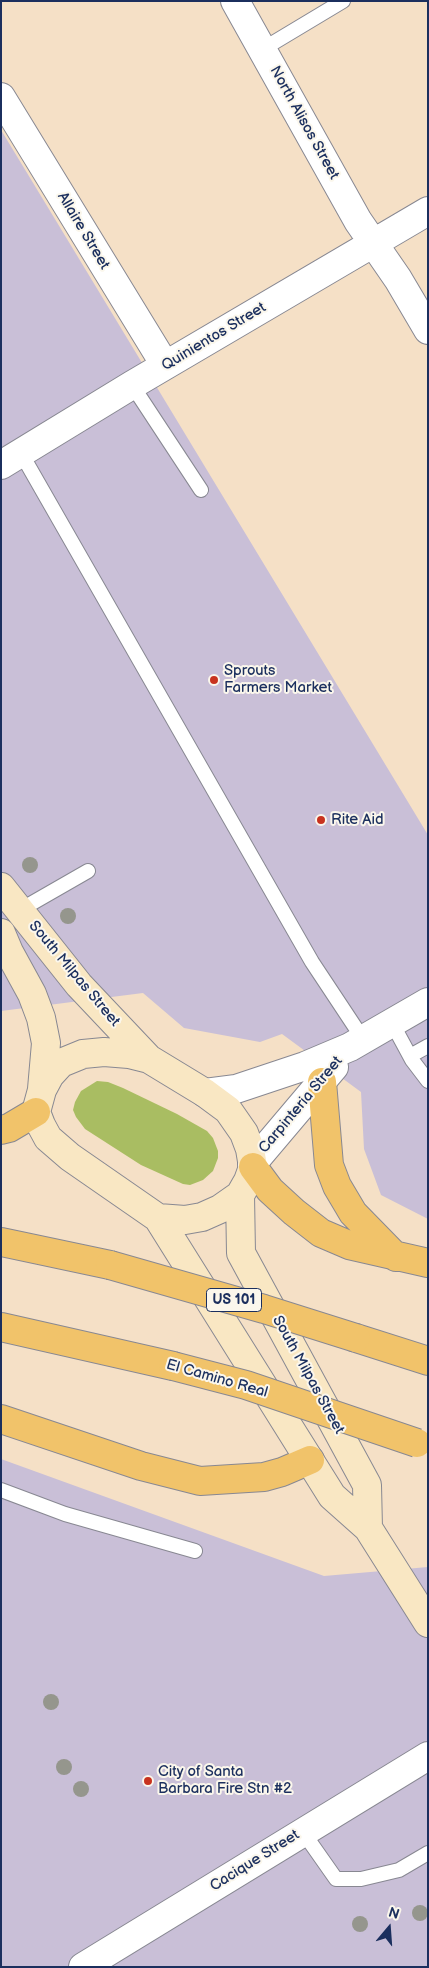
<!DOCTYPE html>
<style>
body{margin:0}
#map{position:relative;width:429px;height:1968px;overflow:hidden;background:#f5e0c6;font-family:"Balsamiq Sans",sans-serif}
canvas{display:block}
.frame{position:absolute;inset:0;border:2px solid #1b2f5e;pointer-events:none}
.north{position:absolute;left:364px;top:1903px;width:50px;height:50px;-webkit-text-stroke:4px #fbf7ec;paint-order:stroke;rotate:18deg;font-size:14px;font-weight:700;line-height:20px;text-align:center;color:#1b2f5e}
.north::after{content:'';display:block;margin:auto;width:18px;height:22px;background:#1b2f5e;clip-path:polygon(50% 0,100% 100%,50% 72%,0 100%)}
</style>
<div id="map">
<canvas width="429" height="1968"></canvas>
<div class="frame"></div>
<div class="north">N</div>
</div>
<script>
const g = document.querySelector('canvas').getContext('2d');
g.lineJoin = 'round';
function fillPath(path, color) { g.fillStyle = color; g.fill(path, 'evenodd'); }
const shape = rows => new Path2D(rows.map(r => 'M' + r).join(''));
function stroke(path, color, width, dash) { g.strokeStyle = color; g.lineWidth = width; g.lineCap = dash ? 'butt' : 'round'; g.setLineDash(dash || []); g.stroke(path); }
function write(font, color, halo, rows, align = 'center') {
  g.font = font + ' "Balsamiq Sans",sans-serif'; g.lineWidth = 4; g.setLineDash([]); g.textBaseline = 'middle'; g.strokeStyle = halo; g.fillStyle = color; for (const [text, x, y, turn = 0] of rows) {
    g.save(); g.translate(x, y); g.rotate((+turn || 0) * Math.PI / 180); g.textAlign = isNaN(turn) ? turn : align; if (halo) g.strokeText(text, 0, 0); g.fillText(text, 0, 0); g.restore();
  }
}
const industrial = shape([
 [1,130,428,835,428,1219,381,1195,364,1149,361,1092,282,1034,260,1042,184,1028,143,993,1,1011],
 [1,1459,324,1576,428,1567,428,1967,1,1967]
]);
const green = shape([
 [97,1081,108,1082,123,1088,177,1114,207,1131,213,1138,218,1151,218,1158,213,1171,203,1180,190,1185,183,1184,141,1165,85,1129,76,1117,73,1110,75,1102,81,1091]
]);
const service = shape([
 [263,49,343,1],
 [132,385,201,490],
 [21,453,312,962,363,1039],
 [20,910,88,871],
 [392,1023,412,1060,428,1081],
 [410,1056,428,1046],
 [1,1490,65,1514,195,1551],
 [303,1832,336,1879,361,1879,399,1870,428,1853]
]);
const minor = shape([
 [235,1,358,221,398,279,428,330],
 [1,97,165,365],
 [1,465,132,385,428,211],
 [83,1967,428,1756]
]);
const tertiary = shape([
 [205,1093,236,1089,305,1066,350,1047,428,1002],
 [252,1164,334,1067]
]);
const secondary = shape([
 [1,887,79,985,149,1059,205,1093,228,1110,244,1133,250,1149,253,1167,248,1181,240,1195,220,1209,202,1217,185,1220,158,1218,70,1157,48,1138,41,1125,36,1112,42,1090,50,1075,61,1063,83,1054,104,1052,129,1054,149,1059],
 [1,933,9,952,32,994,41,1018,46,1043,42,1089],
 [240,1195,241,1253,367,1485,368,1528],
 [158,1218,332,1496,368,1528,428,1623]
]);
const motorway = shape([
 [322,1082,329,1165,337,1186,353,1213,396,1257],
 [1,1130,9,1128,36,1112],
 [253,1167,270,1190,294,1212,321,1233,349,1245,428,1263],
 [1,1242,110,1265],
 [1,1327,173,1366],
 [356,1338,428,1361],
 [1,1419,141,1466,200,1481,264,1477,282,1472,310,1460]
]);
const motorwayBridge = shape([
 [110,1265,264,1309,356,1338],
 [173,1366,246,1385,417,1443]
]);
const trees = [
 [30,865],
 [68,916],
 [51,1702],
 [64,1767],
 [81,1789],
 [420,1913],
 [360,1924]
];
const markers = [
 [214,680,5,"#c8321e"],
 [321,820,5,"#c8321e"],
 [148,1781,5,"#c8321e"]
];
const shields = [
 [234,1300,55]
];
const shieldNames = [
 ["US 101",234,1300]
];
const streetNames = [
 ["North Alisos Street",304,123,61],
 ["Allaire Street",83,231,59],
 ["Quinientos Street",214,337,-31],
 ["South Milpas Street",74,974,50],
 ["Carpinteria Street",301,1105,-50],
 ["South Milpas Street",308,1375,61],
 ["El Camino Real",217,1379,16],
 ["Cacique Street",255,1861,-32]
];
const poiNames = [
 ["Sprouts",224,671],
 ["Farmers Market",224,688],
 ["Rite Aid",331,820],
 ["City of Santa",158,1772],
 ["Barbara Fire Stn #2",158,1789]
];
fillPath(industrial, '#c9bfd7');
fillPath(green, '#a9bd62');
stroke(service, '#888892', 16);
stroke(minor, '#888892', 30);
stroke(tertiary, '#888892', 30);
stroke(secondary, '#888892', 30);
stroke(motorway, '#888892', 30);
stroke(service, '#fff', 14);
stroke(minor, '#fff', 28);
stroke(tertiary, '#fff', 28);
stroke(secondary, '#f9e7c3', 28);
stroke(motorway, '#f1c36a', 28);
stroke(motorwayBridge, '#888892', 30, []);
stroke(motorwayBridge, '#f1c36a', 28);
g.fillStyle = '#95968d';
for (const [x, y] of trees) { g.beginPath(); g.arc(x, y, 8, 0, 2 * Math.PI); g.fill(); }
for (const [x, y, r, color] of markers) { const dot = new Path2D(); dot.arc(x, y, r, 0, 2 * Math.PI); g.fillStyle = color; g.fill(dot); stroke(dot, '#fbf7ec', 2); }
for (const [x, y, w] of shields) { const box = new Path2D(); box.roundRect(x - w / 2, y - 11.5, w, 23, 4); g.fillStyle = '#fbf7ec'; g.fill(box); stroke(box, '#1b2f5e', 1); }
write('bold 14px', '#1b2f5e', null, shieldNames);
write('15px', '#1b2f5e', '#fbf7ec', streetNames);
write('15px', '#1b2f5e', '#fbf7ec', poiNames, 'left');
</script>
